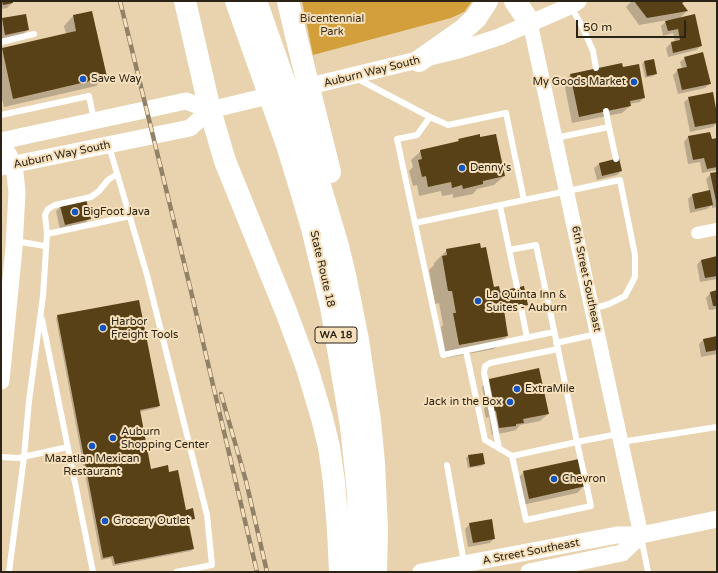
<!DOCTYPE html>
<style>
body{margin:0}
#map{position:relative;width:718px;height:573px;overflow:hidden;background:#e9d3af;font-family:"Varela Round",sans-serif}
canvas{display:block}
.frame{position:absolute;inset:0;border:2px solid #2b2315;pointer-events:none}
.scale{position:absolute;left:576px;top:20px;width:110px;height:18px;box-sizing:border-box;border:2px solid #2b2315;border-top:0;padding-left:5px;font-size:12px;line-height:14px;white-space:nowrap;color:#2b2315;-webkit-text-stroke:3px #f6e0bc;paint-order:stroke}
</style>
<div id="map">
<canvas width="718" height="573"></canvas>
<div class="frame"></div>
<div class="scale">50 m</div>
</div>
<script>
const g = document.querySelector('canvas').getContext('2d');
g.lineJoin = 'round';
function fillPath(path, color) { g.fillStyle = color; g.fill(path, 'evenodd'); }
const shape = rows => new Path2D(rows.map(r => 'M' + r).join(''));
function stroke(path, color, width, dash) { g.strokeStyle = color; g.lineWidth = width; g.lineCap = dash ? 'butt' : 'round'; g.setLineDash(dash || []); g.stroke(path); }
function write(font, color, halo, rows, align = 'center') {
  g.font = font + ' "Varela Round",sans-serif'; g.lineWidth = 4; g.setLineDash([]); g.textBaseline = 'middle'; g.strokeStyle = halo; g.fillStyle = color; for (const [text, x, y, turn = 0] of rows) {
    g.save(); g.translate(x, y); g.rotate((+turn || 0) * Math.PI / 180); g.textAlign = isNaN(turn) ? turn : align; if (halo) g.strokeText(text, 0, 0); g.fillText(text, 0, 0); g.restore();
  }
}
const green = shape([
 [302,1,472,1,464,12,451,18,313,55]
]);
const shadow = shape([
 [1,1,14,1,7,8,1,9],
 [632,1,686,1,682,4,687,11,679,19,701,46,696,50,668,57,666,48,671,43,675,42,673,33,663,36,661,26,668,20,639,25,626,7],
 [73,16,106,76,96,86,4,107,1,95,1,50,66,34,64,26],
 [3,19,28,30,23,34,1,39,1,21],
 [685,58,710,83,705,88,678,94,673,75,678,70,682,69,680,62],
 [644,62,656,74,653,76,645,78,642,64],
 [622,68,644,97,640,102,629,104,630,106,622,113,572,123,564,82,571,74],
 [689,98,717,119,717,123,713,127,690,132,684,102],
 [688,137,711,140,717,139,717,170,702,173,700,162,688,164,684,142],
 [459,140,504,176,494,185,477,189,473,194,453,198,453,194,442,196,441,191,419,196,417,185,413,186,409,171,413,167,411,160,421,151,456,143],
 [619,159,621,171,617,175,597,180,594,168,599,164],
 [717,173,717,207,712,208,712,205,707,209,690,213,688,199,692,195,709,191,706,179,711,174],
 [61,206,89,219,85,223,60,229,56,211],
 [447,250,493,288,499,293,527,305,525,307,503,312,507,336,494,349,446,358,441,327,443,325,439,303,435,304,429,270,434,265,434,263],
 [717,257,717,279,700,282,697,265,701,260],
 [717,291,717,309,709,310,706,298,710,293],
 [58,316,159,406,157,408,139,412,150,470,168,473,185,511,194,518,192,520,187,521,193,549,191,551,113,566,111,558,101,560,56,318],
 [717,337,717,354,701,357,699,344,704,339],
 [490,380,548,414,540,421,520,425,516,430,508,432,492,435,489,417,486,418,484,409,486,406,482,387],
 [468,456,484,464,482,466,468,468,466,458],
 [524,472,584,486,577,493,522,505,517,479],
 [470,524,494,538,490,543,468,547,465,529]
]);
const building = shape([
 [2,1,13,1,13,3,3,5],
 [634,1,684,1,682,3,688,11,647,18],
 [92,11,107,77,13,99,2,48,76,31,73,15],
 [26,14,29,30,5,35,2,18],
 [695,14,702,46,673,53,671,42,680,40,678,29,668,31,665,21],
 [703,52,711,84,682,90,677,69,687,67,684,57],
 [654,59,657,74,647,76,644,61],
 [622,63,623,67,639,64,645,98,630,101,631,106,579,117,570,74],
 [713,92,717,114,717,123,695,127,688,97],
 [710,132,712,139,717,138,717,167,707,169,704,158,693,160,688,136],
 [480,134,480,137,496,134,505,176,483,181,483,184,463,189,462,185,452,188,451,182,428,187,426,176,422,177,418,160,422,159,420,150,459,141,458,139],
 [619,158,622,171,602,176,599,163],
 [717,172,717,201,716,201,710,173],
 [710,190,713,205,695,209,692,194],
 [86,199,91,219,65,225,60,206],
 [480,243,481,248,486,247,494,287,499,286,500,291,524,286,528,305,504,310,508,336,459,345,453,313,456,313,452,291,448,291,442,256,447,255,446,249],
 [717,256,717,276,705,278,701,260],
 [717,290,717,306,713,306,710,292],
 [139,300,160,406,140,410,151,469,168,465,169,472,178,470,186,510,193,508,195,519,188,520,194,549,115,564,113,556,103,558,57,315],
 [717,336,717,350,706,352,703,339],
 [539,368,549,414,523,419,524,423,516,424,516,426,499,428,496,411,493,411,491,401,493,400,489,379],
 [483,453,485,464,470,467,468,455],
 [579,459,586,486,529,499,523,471],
 [492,519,495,539,473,543,469,523]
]);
const service = shape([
 [571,7,582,26,593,51,596,68],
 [1,42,34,34],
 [356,78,430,117],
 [606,111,609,127],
 [1,115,89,96,94,120],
 [555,138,609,127,616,159],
 [109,146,147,275,207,515,212,565,176,572],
 [524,200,506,113,448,125,430,117,417,135,397,139,443,355,554,332],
 [500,206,517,287],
 [415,223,620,180,635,255,635,277,625,296,609,304,592,309],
 [47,234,130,216],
 [15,241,45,246],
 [509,250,536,245,558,349,577,442,591,506,526,520,512,456,577,442,618,434],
 [521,307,527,338],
 [42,319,93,572],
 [556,343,597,334],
 [466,351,485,440,512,456],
 [621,442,717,427],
 [499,448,484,373,485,366,490,363,558,349],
 [1,457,18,458,68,447],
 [447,465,464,563],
 [641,537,648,572],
 [9,572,24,457,29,401,43,296,47,234,45,215,48,209,55,205,91,197,99,191,108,180,117,174]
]);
const minor = shape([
 [697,233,717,229]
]);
const tertiary = shape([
 [530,23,641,535]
]);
const secondary = shape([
 [1,141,186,101,210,110],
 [1,142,14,164,17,192,14,248,1,381],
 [1,167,190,128,210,110,459,50,499,37,570,6,578,1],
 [421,572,617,535,641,535,717,519],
 [529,572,622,553,641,535]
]);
const motorway = shape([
 [185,1,210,110,225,161,287,314,307,368,322,418,329,447,334,482,338,529,340,572],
 [236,1,287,145,302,194,312,228,331,307,351,426,358,492,360,572],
 [256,1,315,169,338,246,345,275,358,340,370,421,374,463,377,529,376,572],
 [288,1,297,40,330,172],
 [515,1,530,23],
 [419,61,463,30,476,18,487,1]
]);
const rail = shape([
 [120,1,190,287,257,572],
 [221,394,246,481,267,572]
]);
const markers = [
 [83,79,4,"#1354c0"],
 [634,82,4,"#1354c0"],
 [462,168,4,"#1354c0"],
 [75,212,4,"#1354c0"],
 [478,301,4,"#1354c0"],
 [103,328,4,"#1354c0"],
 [517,389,4,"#1354c0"],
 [510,402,4,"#1354c0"],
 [113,438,4,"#1354c0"],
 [92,446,4,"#1354c0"],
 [554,479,4,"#1354c0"],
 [105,521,4,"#1354c0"]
];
const shields = [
 [336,335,42]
];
const shieldNames = [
 ["WA 18",336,335]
];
const parkNames = [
 ["Bicentennial",332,19],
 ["Park",332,32]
];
const streetNames = [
 ["Auburn Way South",372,72,-14],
 ["Auburn Way South",62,155,-12],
 ["State Route 18",322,269,77],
 ["6th Street Southeast",586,279,78],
 ["A Street Southeast",531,552,-11]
];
const poiNames = [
 ["Save Way",91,79],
 ["My Goods Market",626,82,"right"],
 ["Denny's",470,168],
 ["BigFoot Java",83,212],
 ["La Quinta Inn &",486,295],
 ["Suites - Auburn",486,308],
 ["Harbor",111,322],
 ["Freight Tools",111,335],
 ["ExtraMile",525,389],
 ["Jack in the Box",502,402,"right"],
 ["Auburn",121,432],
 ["Shopping Center",121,445],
 ["Mazatlan Mexican",92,459,"center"],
 ["Restaurant",92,472,"center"],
 ["Chevron",562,479],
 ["Grocery Outlet",113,521]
];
fillPath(green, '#d29f3a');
fillPath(shadow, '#0003');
fillPath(building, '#584116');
stroke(service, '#fff', 6);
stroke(minor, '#fff', 12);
stroke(tertiary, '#fff', 15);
stroke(secondary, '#fff', 17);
stroke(motorway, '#fff', 22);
stroke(rail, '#908167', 4.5);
stroke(rail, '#f6e0bc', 3, [9]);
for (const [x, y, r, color] of markers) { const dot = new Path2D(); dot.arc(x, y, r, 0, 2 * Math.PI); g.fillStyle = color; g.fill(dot); stroke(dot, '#f6e0bc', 1.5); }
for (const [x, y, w] of shields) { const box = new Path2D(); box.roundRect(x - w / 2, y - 8, w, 16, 3); g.fillStyle = '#f6e0bc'; g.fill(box); stroke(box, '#2b2315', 1); }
write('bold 10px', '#2b2315', null, shieldNames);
write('11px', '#3c301a', '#f6e0bc', parkNames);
write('11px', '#2b2315', '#f6e0bc', streetNames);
write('11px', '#2b2315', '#f6e0bc', poiNames, 'left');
</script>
